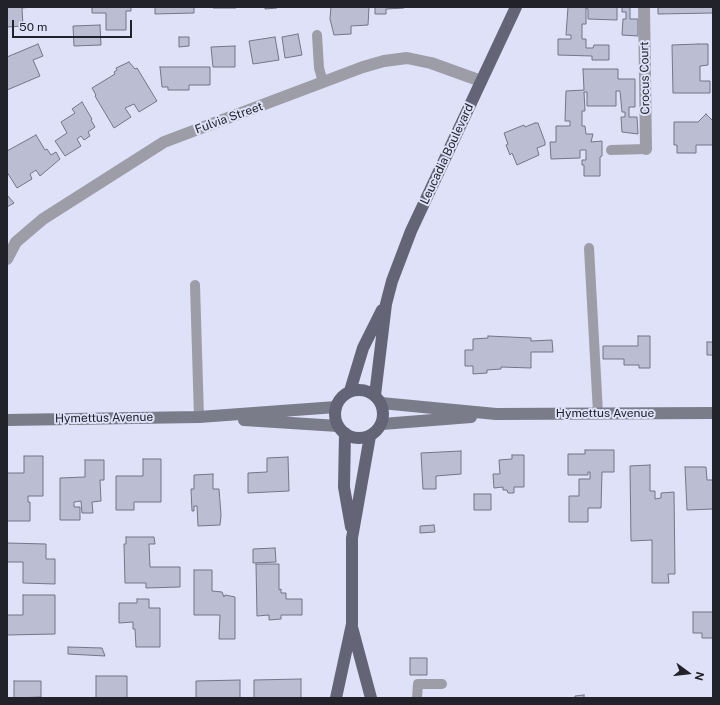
<!DOCTYPE html>
<style>
body{margin:0}
#map{position:relative;width:720px;height:705px;overflow:hidden;background:#dee1f8;font-family:"Public Sans",sans-serif}
canvas{display:block}
.frame{position:absolute;inset:0;border:8px solid #21222a;pointer-events:none}
.north{position:absolute;left:668px;top:653px;width:40px;height:40px;-webkit-text-stroke:3px #dee1f8;paint-order:stroke;rotate:105deg;font-size:11px;font-weight:700;line-height:16px;text-align:center;color:#21222a}
.north::after{content:'';display:block;margin:auto;width:14px;height:18px;background:#21222a;clip-path:polygon(50% 0,100% 100%,50% 72%,0 100%)}
.scale{position:absolute;left:12px;top:20px;width:120px;height:18px;box-sizing:border-box;border:2px solid #21222a;border-top:0;padding-left:5px;font-size:12px;line-height:14px;white-space:nowrap;color:#21222a;-webkit-text-stroke:3px #dee1f8;paint-order:stroke}
</style>
<div id="map">
<canvas width="720" height="705"></canvas>
<div class="frame"></div>
<div class="north">N</div>
<div class="scale">50 m</div>
</div>
<script>
const g = document.querySelector('canvas').getContext('2d');
g.lineJoin = 'round';
function fillPath(path, color) { g.fillStyle = color; g.fill(path, 'evenodd'); }
const shape = rows => new Path2D(rows.map(r => 'M' + r).join(''));
function stroke(path, color, width, dash) { g.strokeStyle = color; g.lineWidth = width; g.lineCap = dash ? 'butt' : 'round'; g.setLineDash(dash || []); g.stroke(path); }
function write(font, color, halo, rows, align = 'center') {
  g.font = font + ' "Public Sans",sans-serif'; g.lineWidth = 4; g.setLineDash([]); g.textBaseline = 'middle'; g.strokeStyle = halo; g.fillStyle = color; for (const [text, x, y, turn = 0] of rows) {
    g.save(); g.translate(x, y); g.rotate((+turn || 0) * Math.PI / 180); g.textAlign = isNaN(turn) ? turn : align; if (halo) g.strokeText(text, 0, 0); g.fillText(text, 0, 0); g.restore();
  }
}
const building = shape([
 [7,7,32,7,22,8,23,26,7,27,7,7],
 [92,7,131,7,131,11,126,11,126,30,106,30,106,13,92,13,92,7],
 [155,7,194,7,194,13,155,14,155,7],
 [213,7,236,7,236,8,213,8,213,7],
 [265,7,277,7,277,8,265,9,265,7],
 [331,7,369,7,368,25,351,26,351,34,334,35,330,19,331,7],
 [375,7,404,7,404,8,386,9,386,14,375,14,375,7],
 [568,7,617,7,617,20,588,19,588,9,586,8,586,24,582,24,582,39,586,39,586,48,593,48,594,45,609,45,609,60,592,60,592,56,558,55,558,39,571,39,571,35,566,35,568,7],
 [622,7,630,7,630,19,638,19,638,36,622,35,623,19,626,19,626,12,622,12,622,7],
 [658,7,713,7,713,13,658,14,658,7],
 [100,25,101,45,74,46,73,26,100,25],
 [298,34,302,55,285,58,282,37,298,34],
 [179,37,189,37,189,46,179,47,179,37],
 [275,37,279,60,253,64,249,41,275,37],
 [38,44,43,56,33,60,40,76,7,90,7,57,38,44],
 [698,44,708,44,708,65,700,66,700,81,710,81,710,93,673,93,672,45,698,44],
 [235,46,235,67,213,67,211,47,235,46],
 [129,62,135,69,137,68,157,101,139,112,134,104,125,108,131,117,114,128,95,96,96,95,92,88,115,74,114,72,117,70,116,68,129,62],
 [160,67,210,67,210,85,189,85,189,90,168,90,168,87,162,87,160,67],
 [583,69,618,69,618,79,635,79,635,107,629,107,629,117,637,117,638,134,622,132,621,117,625,117,625,112,622,112,620,91,616,91,616,106,587,106,587,92,584,92,585,111,582,111,582,126,585,126,586,134,593,134,591,142,602,141,602,156,600,157,600,176,584,176,584,165,582,165,582,160,586,160,586,150,580,150,580,158,551,159,550,142,556,142,556,126,570,126,570,121,565,121,566,91,584,90,583,69],
 [82,102,92,119,91,120,95,127,88,132,90,136,84,140,81,136,77,139,81,146,65,156,55,141,67,133,61,122,75,113,72,109,82,102],
 [706,114,713,121,713,145,696,145,696,153,677,153,677,145,674,145,674,122,698,122,706,114],
 [535,123,538,123,545,142,545,145,537,148,539,155,517,165,512,153,510,155,506,145,508,144,504,133,524,125,525,127,535,123],
 [36,135,45,150,47,149,51,155,56,152,60,159,40,176,36,170,30,174,32,179,17,188,7,172,7,151,36,135],
 [7,195,14,203,7,207,7,195],
 [488,336,531,338,531,341,552,340,553,352,531,352,531,368,501,367,501,369,487,370,487,373,473,374,473,366,465,366,465,350,473,350,473,339,488,338,488,336],
 [638,336,650,336,650,368,639,368,639,365,624,365,624,359,603,359,603,346,638,346,638,336],
 [707,342,713,342,713,355,707,355,707,342],
 [585,450,614,450,614,472,602,472,601,508,588,508,588,522,569,522,569,496,579,496,579,479,590,479,590,472,588,472,588,475,568,475,568,454,585,454,585,450],
 [461,451,461,474,436,476,436,489,423,489,421,453,461,451],
 [512,455,524,455,524,487,514,487,514,493,508,493,507,490,503,490,503,487,494,488,493,474,500,474,499,460,512,459,512,455],
 [24,456,43,456,43,496,28,496,28,502,30,502,30,521,7,521,7,473,24,473,24,456],
 [288,457,289,491,248,493,248,473,267,472,267,458,288,457],
 [143,459,161,459,161,502,134,502,134,510,116,510,116,476,143,476,143,459],
 [85,460,104,460,104,480,100,480,101,501,92,502,93,513,82,513,81,501,74,502,74,507,80,507,80,520,60,520,60,478,85,477,85,460],
 [650,465,650,491,655,491,655,499,661,498,661,493,674,492,675,574,668,574,669,583,652,583,652,540,631,541,630,466,650,465],
 [685,467,706,467,707,480,713,480,713,509,687,510,685,467],
 [213,474,213,489,219,489,221,515,220,525,198,526,197,506,194,506,194,511,192,511,191,489,194,489,194,475,213,474],
 [474,494,491,494,491,510,474,510,474,494],
 [434,525,435,532,420,533,420,526,434,525],
 [126,537,154,537,155,544,149,544,150,567,180,567,180,587,146,588,146,583,125,583,124,544,126,544,126,537],
 [7,543,46,544,46,559,55,559,55,584,23,583,23,562,7,562,7,543],
 [275,548,276,562,253,563,253,549,275,548],
 [256,564,279,564,279,590,281,589,281,593,286,593,286,599,302,599,302,615,281,615,281,619,269,620,269,615,257,616,256,564],
 [194,570,212,570,212,591,222,592,224,597,225,595,235,597,235,639,219,639,220,615,194,615,194,570],
 [23,595,55,595,55,634,7,635,7,615,23,615,23,595],
 [137,599,149,599,149,608,160,608,160,647,136,647,135,629,133,629,133,622,119,623,119,603,137,603,137,599],
 [693,612,713,612,713,638,702,638,702,633,693,633,693,612],
 [68,647,102,648,105,656,68,654,68,647],
 [410,658,427,658,427,675,410,675,410,658],
 [96,676,127,676,127,698,96,698,96,676],
 [301,679,301,698,254,698,254,680,301,679],
 [240,680,240,698,196,698,196,681,240,680],
 [14,681,41,681,41,697,14,698,14,681],
 [584,695,584,698,575,698,575,696,584,695]
]);
const lane = shape([
 [317,35,319,68,323,82],
 [611,150,646,149],
 [589,248,598,413],
 [195,285,199,417],
 [417,698,418,684,442,684]
]);
const street = shape([
 [644,7,646,149],
 [7,259,16,242,43,219,164,142,363,67,384,61,407,58,431,63,481,81]
]);
const secondary = shape([
 [381,403,496,414,713,413],
 [7,420,199,417,336,407],
 [244,420,338,426],
 [382,424,471,417]
]);
const primary = shape([
 '335 414a24 24 0 1 1 48 0a24 24 0 1 1-48 0Z',
 [350,391,363,348,382,310],
 [375,395,386,304,392,281,411,231,516,7],
 [345,433,344,487,351,527],
 [352,627,371,698],
 [336,698,352,624,352,538,370,436]
]);
const streetNames = [
 ["Crocus Court",645,78,-91],
 ["Fulvia Street",229,118,-20],
 ["Leucadia Boulevard",447,154,-65],
 ["Hymettus Avenue",605,413],
 ["Hymettus Avenue",104,418,-1]
];
fillPath(building, '#bbbdd3');
stroke(building, '#737589', 1);
stroke(lane, '#9c9da7', 10);
stroke(street, '#9c9da7', 12);
stroke(secondary, '#7b7c8a', 12);
stroke(primary, '#636475', 12);
write('12px', '#21222a', '#dee1f8', streetNames);
</script>
